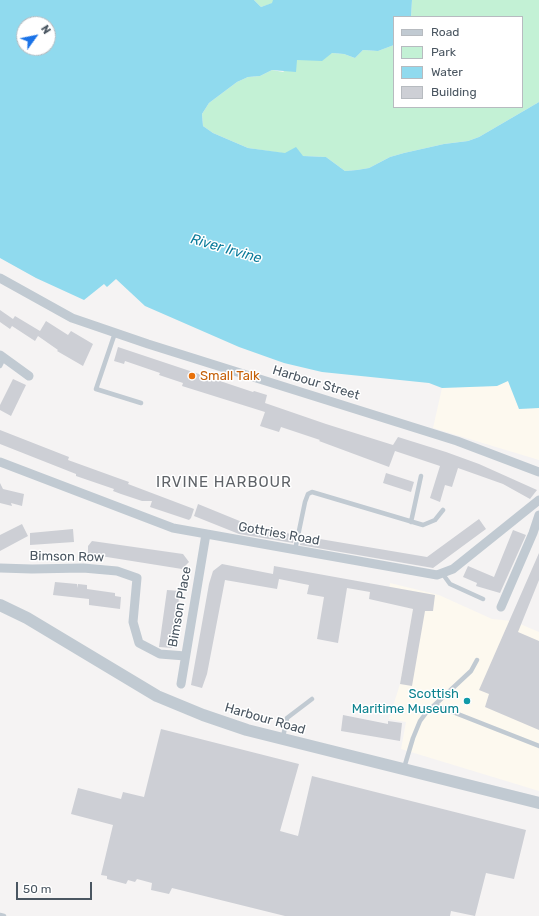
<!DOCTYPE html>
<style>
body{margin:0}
#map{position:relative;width:539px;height:916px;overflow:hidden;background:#f5f3f3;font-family:Rubik,sans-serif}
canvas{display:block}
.legend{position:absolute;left:393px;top:16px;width:130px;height:92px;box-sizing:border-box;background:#fff;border:1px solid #b7bbc0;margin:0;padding:5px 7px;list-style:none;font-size:12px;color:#4a5661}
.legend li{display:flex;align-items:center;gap:8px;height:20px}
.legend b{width:20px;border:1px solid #b7bbc0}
.north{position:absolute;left:16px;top:16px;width:40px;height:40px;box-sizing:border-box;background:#fff;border:1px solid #b7bbc0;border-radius:50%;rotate:57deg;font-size:11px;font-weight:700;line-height:16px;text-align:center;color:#4a5661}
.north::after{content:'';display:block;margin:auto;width:14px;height:18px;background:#1a73e8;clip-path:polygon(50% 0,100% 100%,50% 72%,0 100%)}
.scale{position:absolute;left:16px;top:882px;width:76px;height:18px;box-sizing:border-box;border:2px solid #4a5661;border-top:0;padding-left:5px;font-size:12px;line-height:14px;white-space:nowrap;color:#4a5661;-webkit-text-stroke:3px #fff;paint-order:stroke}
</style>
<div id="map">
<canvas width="539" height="916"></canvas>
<ul class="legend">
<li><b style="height:5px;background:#c1cad2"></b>Road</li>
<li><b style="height:11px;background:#c3f1d5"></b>Park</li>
<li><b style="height:11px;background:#90daee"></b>Water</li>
<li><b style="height:11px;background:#cdcfd5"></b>Building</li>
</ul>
<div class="north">N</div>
<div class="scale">50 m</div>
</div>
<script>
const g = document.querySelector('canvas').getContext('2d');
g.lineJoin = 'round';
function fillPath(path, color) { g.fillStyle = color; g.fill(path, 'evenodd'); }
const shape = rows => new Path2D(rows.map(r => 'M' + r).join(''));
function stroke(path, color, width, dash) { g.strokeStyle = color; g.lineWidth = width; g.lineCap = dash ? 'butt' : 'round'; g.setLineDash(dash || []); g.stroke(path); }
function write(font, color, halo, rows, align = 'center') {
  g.font = font + ' Rubik,sans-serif'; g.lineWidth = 3; g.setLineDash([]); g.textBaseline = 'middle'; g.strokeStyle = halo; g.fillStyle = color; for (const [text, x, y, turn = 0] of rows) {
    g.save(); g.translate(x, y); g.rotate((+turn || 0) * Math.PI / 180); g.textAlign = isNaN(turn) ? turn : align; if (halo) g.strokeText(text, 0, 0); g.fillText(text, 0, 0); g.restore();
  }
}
const commercial = shape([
 [508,381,519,409,539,408,539,460,433,428,442,388,496,386],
 [390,583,439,595,492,619,513,621,539,632,539,791,401,749,406,722,389,719,400,684,413,609,388,602]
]);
const green = shape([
 [254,0,273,0,273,3,261,7],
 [412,0,539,0,539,102,479,137,468,141,444,144,404,153,390,157,369,168,357,170,345,171,326,157,302,156,248,148,213,133,203,126,202,114,209,103,237,82,248,77,260,76,272,70,283,72,297,60,309,60,332,53,344,54,355,58,363,50,378,51,394,45,394,107,522,107,522,17,411,17]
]);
const water = shape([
 [0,0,254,0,261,7,272,3,273,0,412,0,411,17,394,17,394,45,378,51,363,50,355,58,344,54,332,53,322,61,297,60,296,72,272,70,260,76,248,77,237,82,209,103,202,114,203,126,213,133,248,148,285,153,296,147,303,156,326,157,345,171,357,170,369,168,390,157,404,153,444,144,468,141,479,137,539,102,539,408,519,409,508,381,497,386,442,388,429,383,322,372,284,363,239,347,145,306,116,279,107,287,104,284,84,300,36,278,0,258],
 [24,24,48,24,48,48,24,48]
]);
const building = shape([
 [0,310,13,319,15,316,40,331,46,321,68,335,71,331,93,344,83,366,57,351,58,350,38,336,35,341,12,326,10,329,0,322],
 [118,347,253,392,254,391,267,395,265,403,326,424,393,445,398,437,446,452,479,464,537,490,530,499,503,484,458,468,452,487,445,485,440,502,430,498,440,466,395,451,389,467,319,441,320,440,281,427,279,432,260,426,265,412,182,386,183,383,159,375,160,373,125,361,124,364,114,361],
 [13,379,26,385,11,416,0,410,0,405],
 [0,430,69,457,68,460,115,477,129,482,128,484,194,509,191,518,189,520,150,507,152,501,142,501,121,494,113,491,114,489,76,476,76,474,0,444],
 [386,473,414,482,411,492,383,483],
 [0,483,3,489,24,494,22,506,11,503,12,506,0,503],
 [198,504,247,524,291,534,294,535,293,543,239,534,194,516],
 [479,519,486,529,433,568,300,545,302,536,427,557],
 [22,524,28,536,0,551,0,535],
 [73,529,74,542,30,545,30,533],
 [513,530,526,535,500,593,476,586,477,583,463,577,468,566,494,577],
 [92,541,183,554,189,562,182,569,88,554,88,546],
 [539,553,539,580,518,632,539,641,539,730,485,707,489,694,479,690],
 [222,564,273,574,274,566,435,595,433,611,425,611,412,686,400,684,413,609,369,599,370,592,347,588,338,643,317,639,324,597,307,594,309,585,279,579,277,589,225,580,207,674,202,688,191,685,209,584,213,571],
 [55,582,77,584,77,588,78,584,87,585,87,589,115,593,115,596,121,597,120,609,89,605,89,599,53,595],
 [167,590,180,591,172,648,159,647],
 [343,715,388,724,388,721,402,723,400,741,341,731],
 [161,729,299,764,280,831,298,836,312,776,526,830,514,879,486,873,475,916,451,911,450,916,285,916,172,888,169,894,151,890,152,883,137,879,135,882,128,880,126,884,107,879,107,876,101,875,113,825,71,814,78,788,121,799,123,792,144,797]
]);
const service = shape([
 [115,333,96,389,141,403],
 [0,366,4,358],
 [411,522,421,476],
 [295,550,305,502,308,494,312,492,423,525,435,520,443,510],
 [442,573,450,584,483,599],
 [435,705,539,746],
 [283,737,287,718,312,699],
 [404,768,413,738,420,721,426,713,471,671,477,660],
 [0,915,4,916]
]);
const minor = shape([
 [0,278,72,318,148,344,457,441,539,472],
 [0,355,29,376],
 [0,462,173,528,437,575,453,569,539,500],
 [0,568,32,569,83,568,117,571,137,578,133,622,139,643,160,654,185,656],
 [501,607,533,533,539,515],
 [181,684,206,534]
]);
const tertiary = shape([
 [0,605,27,618,157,696,203,715,247,730,539,803]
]);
const markers = [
 [192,376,4,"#e8710a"],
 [467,701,4,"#0f9aa8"]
];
const foodNames = [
 ["Small Talk",200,376]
];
const streetNames = [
 ["Harbour Street",316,383,17],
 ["Gottries Road",279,534,10],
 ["Bimson Row",67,557,1],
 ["Bimson Place",180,607,-80],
 ["Harbour Road",265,719,16]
];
const cultureNames = [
 ["Scottish",459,694],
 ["Maritime Museum",459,709]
];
const waterNames = [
 ["River Irvine",226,249,16]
];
const quarterNames = [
 ["IRVINE HARBOUR",224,483]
];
fillPath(commercial, '#fdf9ef');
fillPath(green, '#c3f1d5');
fillPath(water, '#90daee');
fillPath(building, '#cdcfd5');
stroke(service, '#c1cad2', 4.5);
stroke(minor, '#c1cad2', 9);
stroke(tertiary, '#c1cad2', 12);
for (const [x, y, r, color] of markers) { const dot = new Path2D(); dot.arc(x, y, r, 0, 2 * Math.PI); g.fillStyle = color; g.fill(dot); stroke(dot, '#fff', 1.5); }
write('13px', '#c56008', '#fff', foodNames, 'left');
write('13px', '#4a5661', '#fff', streetNames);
write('13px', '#0d838f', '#fff', cultureNames, 'right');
write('italic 14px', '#0c7c9b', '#fff', waterNames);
g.letterSpacing = '1px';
write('15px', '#5f6368', '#fff', quarterNames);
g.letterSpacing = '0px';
</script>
